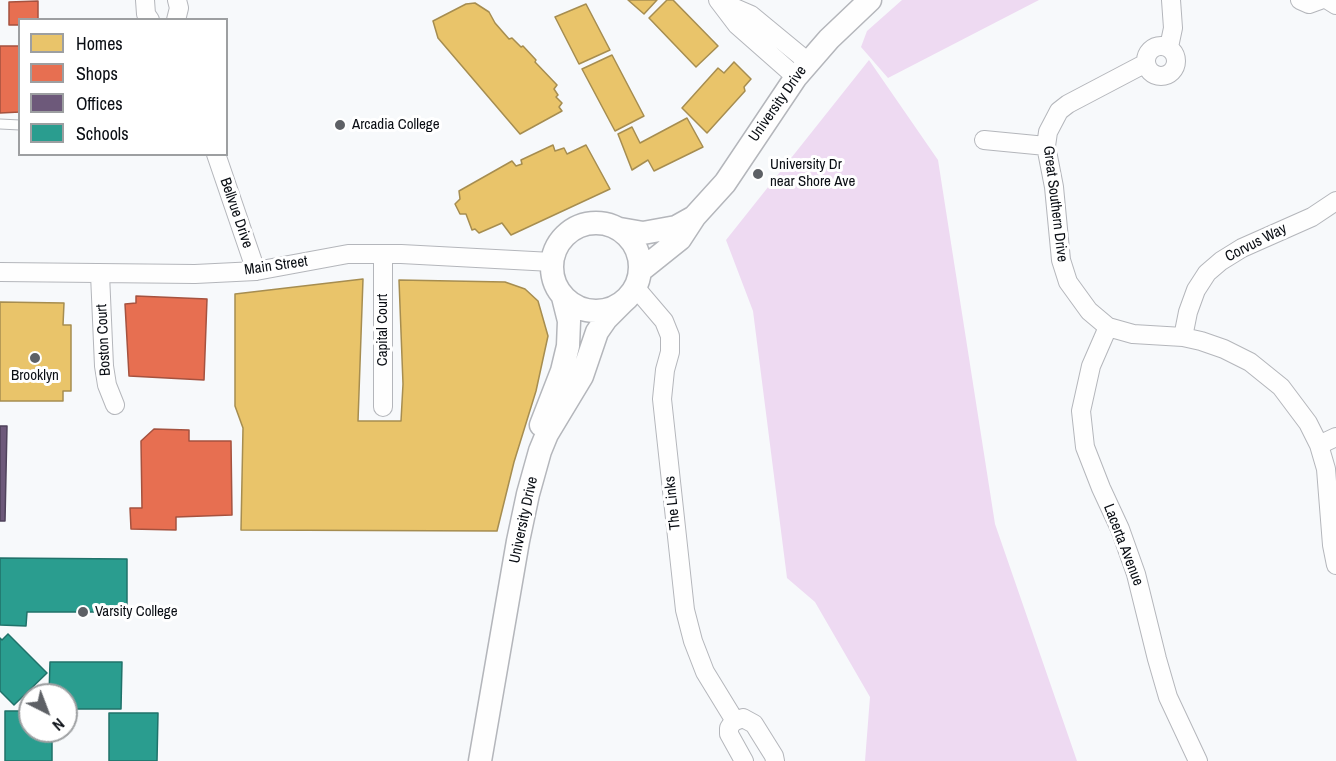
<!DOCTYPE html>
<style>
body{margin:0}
#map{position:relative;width:1336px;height:761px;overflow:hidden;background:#f7f9fb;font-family:"Archivo Narrow",sans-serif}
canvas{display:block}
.legend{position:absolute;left:18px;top:18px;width:210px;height:138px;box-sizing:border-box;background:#fff;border:2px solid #9d9fa1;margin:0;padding:8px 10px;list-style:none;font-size:18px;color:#0a0e14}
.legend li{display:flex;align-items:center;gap:12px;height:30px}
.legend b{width:30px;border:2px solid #9d9fa1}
.north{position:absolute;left:18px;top:683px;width:60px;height:60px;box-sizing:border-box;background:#fff;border:2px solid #9d9fa1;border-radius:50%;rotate:138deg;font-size:16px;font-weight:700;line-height:24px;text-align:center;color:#0a0e14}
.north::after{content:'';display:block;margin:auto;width:21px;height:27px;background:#5d6065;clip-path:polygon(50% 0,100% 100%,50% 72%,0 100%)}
</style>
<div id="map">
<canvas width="1336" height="761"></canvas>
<ul class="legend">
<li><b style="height:16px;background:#e9c46a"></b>Homes</li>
<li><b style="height:16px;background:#e76f51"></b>Shops</li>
<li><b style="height:16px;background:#6d597a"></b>Offices</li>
<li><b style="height:16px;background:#2a9d8f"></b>Schools</li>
</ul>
<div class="north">N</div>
</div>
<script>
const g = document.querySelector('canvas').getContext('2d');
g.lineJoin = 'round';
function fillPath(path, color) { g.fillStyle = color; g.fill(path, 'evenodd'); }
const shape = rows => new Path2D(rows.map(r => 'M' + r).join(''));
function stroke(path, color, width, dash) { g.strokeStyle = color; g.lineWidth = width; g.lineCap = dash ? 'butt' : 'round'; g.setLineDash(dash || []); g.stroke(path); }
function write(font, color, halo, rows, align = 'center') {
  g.font = font + ' "Archivo Narrow",sans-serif'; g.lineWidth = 6; g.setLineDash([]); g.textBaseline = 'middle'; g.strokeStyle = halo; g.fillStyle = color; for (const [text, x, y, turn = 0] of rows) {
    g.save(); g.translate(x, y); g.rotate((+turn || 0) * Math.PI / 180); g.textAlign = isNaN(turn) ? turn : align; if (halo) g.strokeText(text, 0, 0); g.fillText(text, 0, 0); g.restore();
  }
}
const green = shape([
 [902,0,1039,0,888,78,861,47,867,31],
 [869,60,938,160,995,524,1077,761,865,761,870,697,815,602,787,578,753,311,726,240]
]);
const homes = shape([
 [628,0,657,0,644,14,628,0],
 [667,0,673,0,718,46,696,67,649,18,667,0],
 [475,3,489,12,495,23,509,39,512,38,521,47,523,46,536,60,535,62,557,85,554,89,558,95,556,97,562,103,559,107,562,111,520,134,438,38,433,21,466,4,475,3],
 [586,4,610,50,579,64,555,17,586,4],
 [612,55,644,116,615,131,582,69,612,55],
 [734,62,751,79,744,87,745,91,707,133,682,108,718,68,724,73,734,62],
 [687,118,703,147,654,171,648,160,632,170,618,134,632,127,640,143,687,118],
 [553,145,555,151,564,148,567,154,586,145,610,189,511,235,502,223,479,233,475,229,472,230,466,214,460,214,455,204,460,199,459,191,512,161,516,166,522,164,521,160,553,145],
 [363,279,358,421,401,421,403,384,399,280,505,282,525,289,538,301,548,336,536,391,514,462,497,531,241,530,243,428,235,406,235,294,363,279],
 [0,302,64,303,63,325,71,325,71,391,63,391,63,401,0,401,0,302]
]);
const shops = shape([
 [38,1,38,20,20,20,20,25,9,25,9,2,38,1],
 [0,46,20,46,20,112,0,113,0,46],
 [136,296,207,299,204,380,129,376,125,304,136,303,136,296],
 [154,429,189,430,189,441,231,441,232,515,176,517,176,530,131,529,130,508,142,508,141,441,154,429]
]);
const offices = shape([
 [0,426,7,426,5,521,0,521,0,426]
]);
const schools = shape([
 [0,558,127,559,127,612,27,612,26,626,0,625,0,558],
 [8,634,47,673,14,705,0,691,0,638,2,640,8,634],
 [50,662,122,662,121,709,66,709,66,695,49,695,50,662],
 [5,711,30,711,30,731,52,731,52,761,5,761,5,711],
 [109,713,158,713,157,761,109,761,109,713]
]);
const service = shape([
 [0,124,20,125]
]);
const minor = shape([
 [145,0,146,14,150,20],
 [718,0,737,25,796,77],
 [1300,0,1309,4,1320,0],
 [1328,0,1336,5],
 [721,2,751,15,808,62],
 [176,20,179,8,177,0],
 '1146 61a15 15 0 1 1 30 0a15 15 0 1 1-30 0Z',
 [1169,47,1173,28,1171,0],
 [1146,63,1068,104,1059,111,1048,132,1046,146,1054,187,1061,260,1068,282,1089,311,1108,327,1133,334,1183,337,1201,341,1224,349,1250,362,1281,387,1308,423,1319,445,1326,469,1332,545,1336,565],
 [984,140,1046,146],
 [216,154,256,271],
 [0,272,195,274,256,271,348,254,401,254,552,262],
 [100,274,104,366,107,385,115,405],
 [635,287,664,321,670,336,670,352,665,370,662,399,685,610,693,641,705,672,735,721],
 [1108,327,1091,366,1081,411,1085,447,1101,488,1120,529,1136,574,1157,659,1168,697,1198,761],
 [1183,337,1188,312,1196,290,1207,273,1221,261,1242,248,1312,217,1336,201],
 [383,407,383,254],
 [1319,445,1336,437],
 [744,761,729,734,729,728,733,722,743,718,754,724,774,756,775,761]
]);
const tertiary = shape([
 '552 267a44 44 0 1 1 88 0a44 44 0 1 1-88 0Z',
 [620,229,643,233,676,227,694,217],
 [640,271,680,239,695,216,725,183,796,77,829,39,870,0],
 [541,425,562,371,568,346,569,321,563,297],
 [480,761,518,541,528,494,540,451,547,434,582,376,597,332,606,319,624,301]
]);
const markers = [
 [340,125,6,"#5d6065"],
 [758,174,6,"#5d6065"],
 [35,358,6,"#5d6065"],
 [83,612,6,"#5d6065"]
];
const streetNames = [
 ["University Drive",778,104,-55],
 ["Great Southern Drive",1055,204,83],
 ["Bellvue Drive",236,213,71],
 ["Corvus Way",1256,243,-27],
 ["Main Street",276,266,-8],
 ["Capital Court",383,330,-90],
 ["Boston Court",104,340,-93],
 ["The Links",673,503,-96],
 ["University Drive",524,520,-78],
 ["Lacerta Avenue",1123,545,69]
];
const poiNames = [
 ["Arcadia College",352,125],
 ["University Dr",770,165],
 ["near Shore Ave",770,182],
 ["Brooklyn",35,376,"center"],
 ["Varsity College",95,612]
];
fillPath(green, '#eedaf2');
fillPath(homes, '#e9c46a');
stroke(homes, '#a68d50', 1.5);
fillPath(shops, '#e76f51');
stroke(shops, '#a5523f', 1.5);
fillPath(offices, '#6d597a');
stroke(offices, '#4f425b', 1.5);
fillPath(schools, '#2a9d8f');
stroke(schools, '#20726a', 1.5);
stroke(service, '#b4b6bb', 11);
stroke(minor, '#b4b6bb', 20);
stroke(tertiary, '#b4b6bb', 25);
stroke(service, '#fefefe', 9);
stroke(minor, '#fefefe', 18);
stroke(tertiary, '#fefefe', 22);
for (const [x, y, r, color] of markers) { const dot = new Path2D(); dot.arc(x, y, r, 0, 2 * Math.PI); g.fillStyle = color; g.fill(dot); stroke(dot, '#fff', 2); }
write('15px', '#0a0e14', '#fff', streetNames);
write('15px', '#0a0e14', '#fff', poiNames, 'left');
</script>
